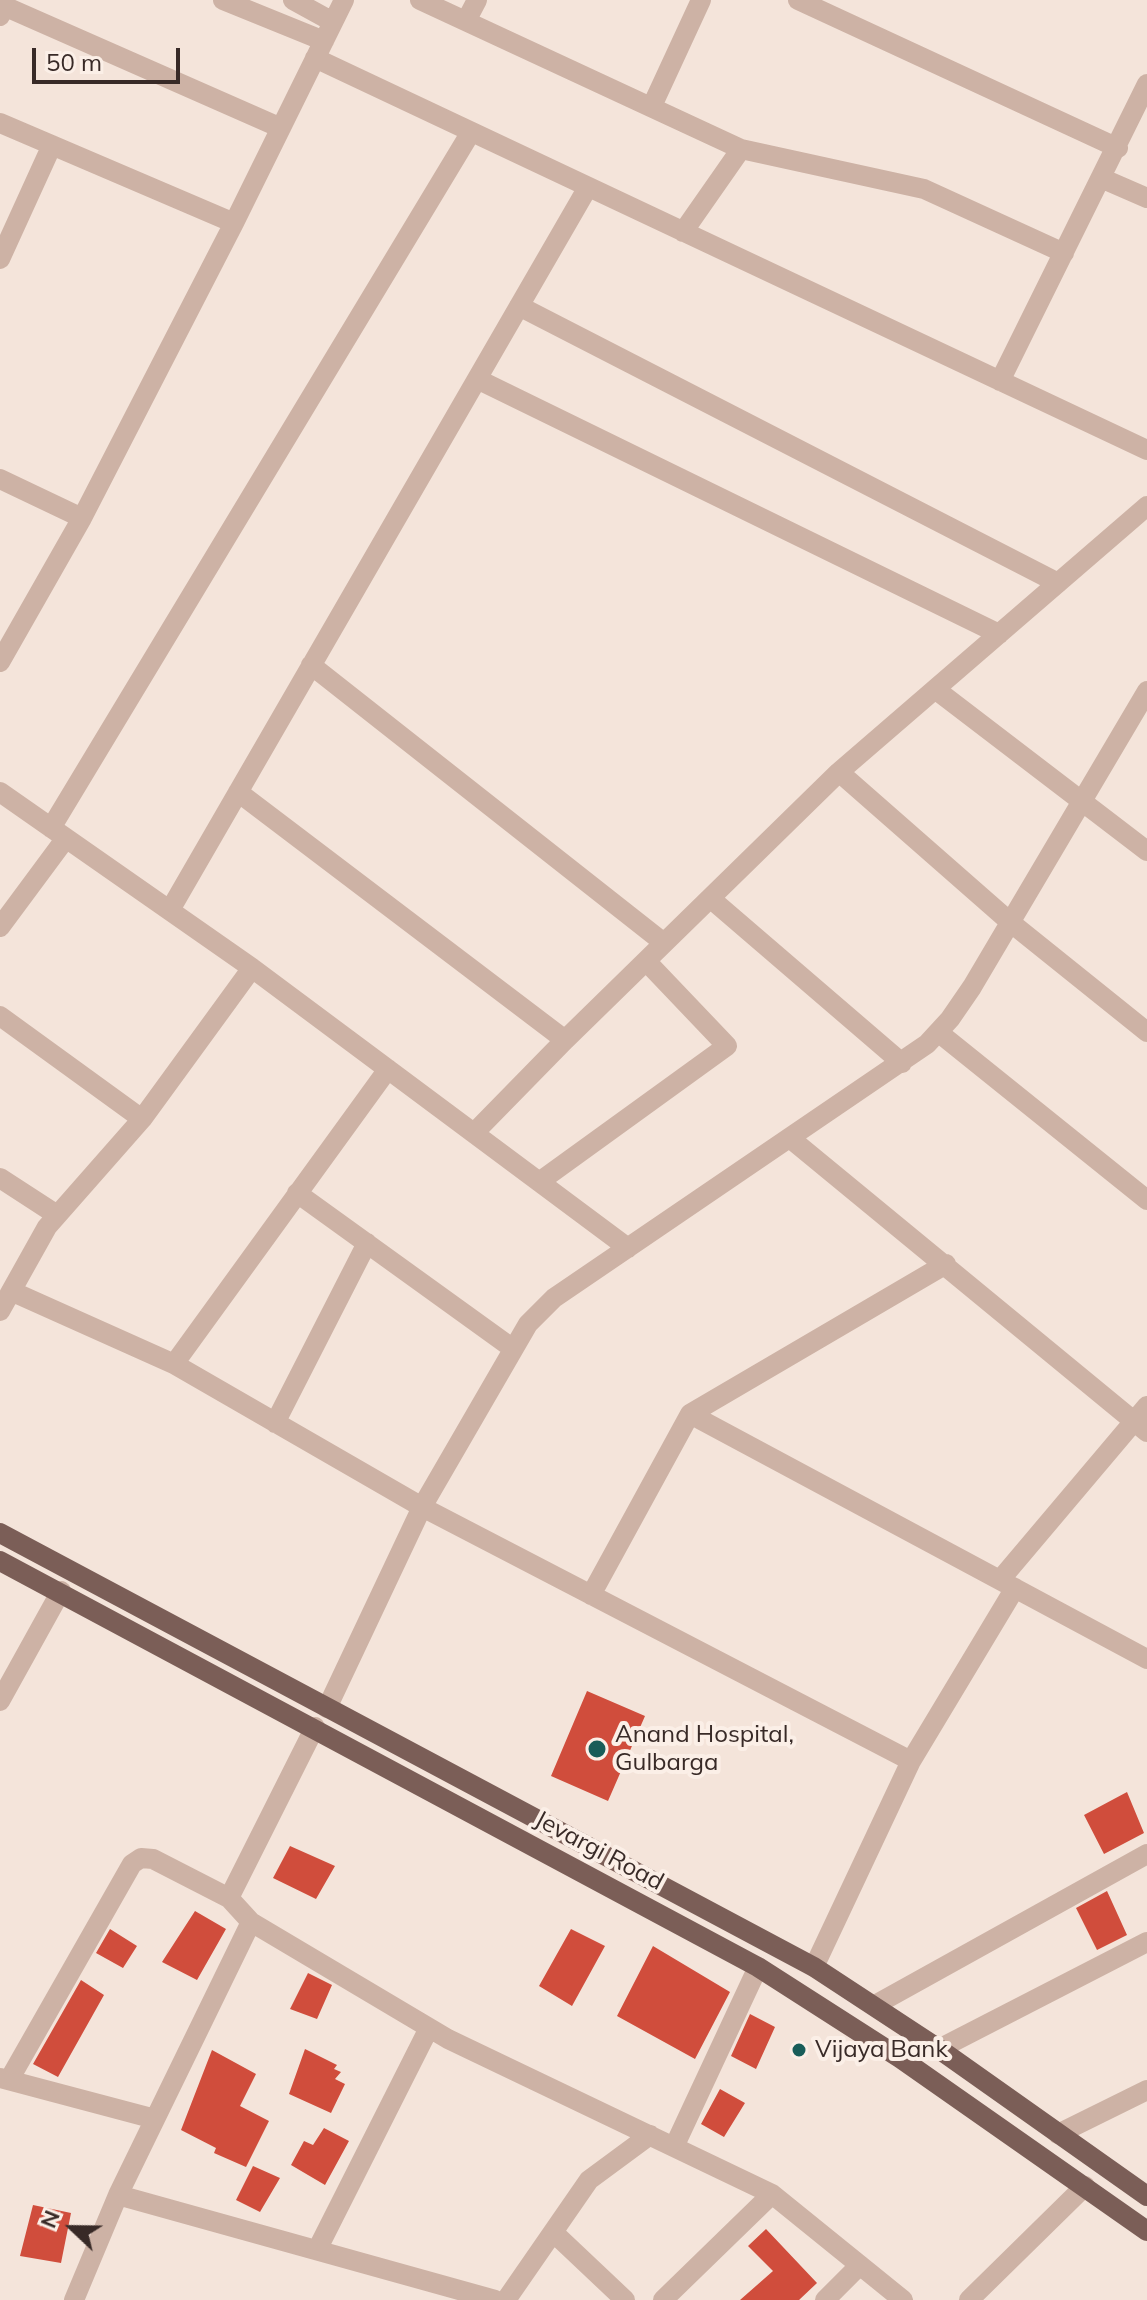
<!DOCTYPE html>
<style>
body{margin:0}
#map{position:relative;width:1147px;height:2300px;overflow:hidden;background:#f4e4da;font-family:Mulish,sans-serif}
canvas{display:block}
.north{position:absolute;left:32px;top:2188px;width:80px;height:80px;-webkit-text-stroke:6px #fbefe7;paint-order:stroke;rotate:292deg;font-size:22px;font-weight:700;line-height:32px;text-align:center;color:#382a27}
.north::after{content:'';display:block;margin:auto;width:28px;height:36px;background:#382a27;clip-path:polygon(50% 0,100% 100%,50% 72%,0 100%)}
.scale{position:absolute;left:32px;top:48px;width:148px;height:36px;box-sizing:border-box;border:4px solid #382a27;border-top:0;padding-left:10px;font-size:24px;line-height:28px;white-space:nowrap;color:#382a27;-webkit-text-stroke:6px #fbefe7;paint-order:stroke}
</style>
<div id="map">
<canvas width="1147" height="2300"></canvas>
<div class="north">N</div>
<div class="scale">50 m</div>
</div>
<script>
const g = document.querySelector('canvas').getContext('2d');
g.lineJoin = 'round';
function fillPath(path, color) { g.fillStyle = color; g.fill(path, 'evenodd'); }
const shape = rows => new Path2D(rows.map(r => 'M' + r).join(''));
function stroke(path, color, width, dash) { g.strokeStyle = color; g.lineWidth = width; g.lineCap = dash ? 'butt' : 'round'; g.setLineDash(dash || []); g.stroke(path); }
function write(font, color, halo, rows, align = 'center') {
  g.font = font + ' Mulish,sans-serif'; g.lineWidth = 8; g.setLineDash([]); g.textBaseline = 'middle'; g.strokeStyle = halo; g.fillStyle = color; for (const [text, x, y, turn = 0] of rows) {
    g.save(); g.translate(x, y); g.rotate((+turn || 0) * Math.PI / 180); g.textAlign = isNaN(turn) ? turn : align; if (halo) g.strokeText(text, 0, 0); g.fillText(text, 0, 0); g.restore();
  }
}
const building = shape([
 [587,1691,645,1716,608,1801,551,1776],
 [1127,1792,1144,1833,1104,1854,1084,1815],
 [290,1846,335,1866,316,1899,273,1878],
 [1107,1891,1127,1935,1097,1950,1076,1908],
 [195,1911,226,1929,197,1980,162,1962],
 [110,1929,137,1946,123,1968,96,1953],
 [571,1929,605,1946,572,2006,539,1986],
 [653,1946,730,1992,695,2059,617,2016],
 [308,1973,332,1985,317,2019,290,2009],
 [81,1980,104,1995,58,2077,33,2064],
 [750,2014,775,2027,756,2069,731,2056],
 [305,2049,337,2065,334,2069,341,2072,335,2079,345,2084,331,2113,289,2094],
 [212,2050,256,2074,240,2106,269,2121,246,2167,214,2153,216,2148,181,2130],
 [720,2089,745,2103,724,2137,701,2124],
 [324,2128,349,2141,325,2185,291,2165,304,2141,313,2145],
 [253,2166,280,2178,260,2212,236,2200],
 [33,2205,71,2213,61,2263,20,2256],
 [766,2229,817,2283,799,2300,740,2300,773,2271,748,2246]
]);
const minor = shape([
 [223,0,324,41],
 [293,0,333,22],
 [420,0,741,149,683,232],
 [798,0,1118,148],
 [0,16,4,6,281,128],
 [466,21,477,0],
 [315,58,1147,450],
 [652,106,701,0],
 [0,123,234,223],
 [741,149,924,189,1064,253],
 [1101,178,1147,198],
 [0,259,52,145],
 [519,306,1058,583],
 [477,379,999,634],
 [1000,381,1147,84],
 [0,479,82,518],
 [0,662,82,518,234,223,344,0],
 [311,665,664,943],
 [935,689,1147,851],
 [839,772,1010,922,1147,1032],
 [0,792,252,968,628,1248],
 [238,792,565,1040,474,1133],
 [51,828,471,132],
 [710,898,902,1063],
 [170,910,588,187],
 [0,927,66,838],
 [0,1016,142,1119,47,1227,0,1311],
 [938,1032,1147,1200],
 [565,1040,839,772,1147,506],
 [142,1119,252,968],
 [791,1139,1147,1432],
 [0,1178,57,1215],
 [539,1182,727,1046,646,961],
 [297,1193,512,1348],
 [11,1291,174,1364,422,1507,911,1761,814,1967],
 [174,1364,388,1069],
 [690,1414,1147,1659],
 [275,1423,367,1243],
 [1000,1580,1147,1406],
 [591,1595,690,1414,946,1264],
 [0,1701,61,1591],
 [327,1708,422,1507,528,1324,554,1298,927,1044,950,1019,972,987,1147,691],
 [911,1761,1015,1588],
 [251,1922,448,2039,772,2194,903,2300],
 [875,2005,1147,1854],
 [939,2049,1147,1942],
 [0,2078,155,2119],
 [9,2080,132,1864,141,1858,153,1859,229,1898],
 [1058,2134,1147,2090],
 [674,2147,758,1967],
 [118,2195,495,2300],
 [553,2232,625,2300],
 [317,2250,429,2028],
 [74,2300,118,2195,251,1922,229,1898,315,1727],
 [506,2300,589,2180,650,2135],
 [663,2300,772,2194],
 [825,2300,860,2265],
 [969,2300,1085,2186]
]);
const major = shape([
 [0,1533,814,1967,939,2049,1147,2196],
 [0,1561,758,1967,900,2058,1147,2231]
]);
const markers = [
 [597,1749,10,"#195d59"],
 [799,2050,8,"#195d59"]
];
const poiNames = [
 ["Anand Hospital,",615,1735],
 ["Gulbarga",615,1763],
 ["Vijaya Bank",815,2050]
];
const streetNames = [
 ["Jevargi Road",599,1851,28]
];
fillPath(building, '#d04d3c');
stroke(minor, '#cdb2a5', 20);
stroke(major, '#7b5e57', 20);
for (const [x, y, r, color] of markers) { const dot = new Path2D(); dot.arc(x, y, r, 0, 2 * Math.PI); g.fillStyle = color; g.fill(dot); stroke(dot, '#fbefe7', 3); }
write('24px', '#382a27', '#fbefe7', poiNames, 'left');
write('24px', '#382a27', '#fbefe7', streetNames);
</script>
